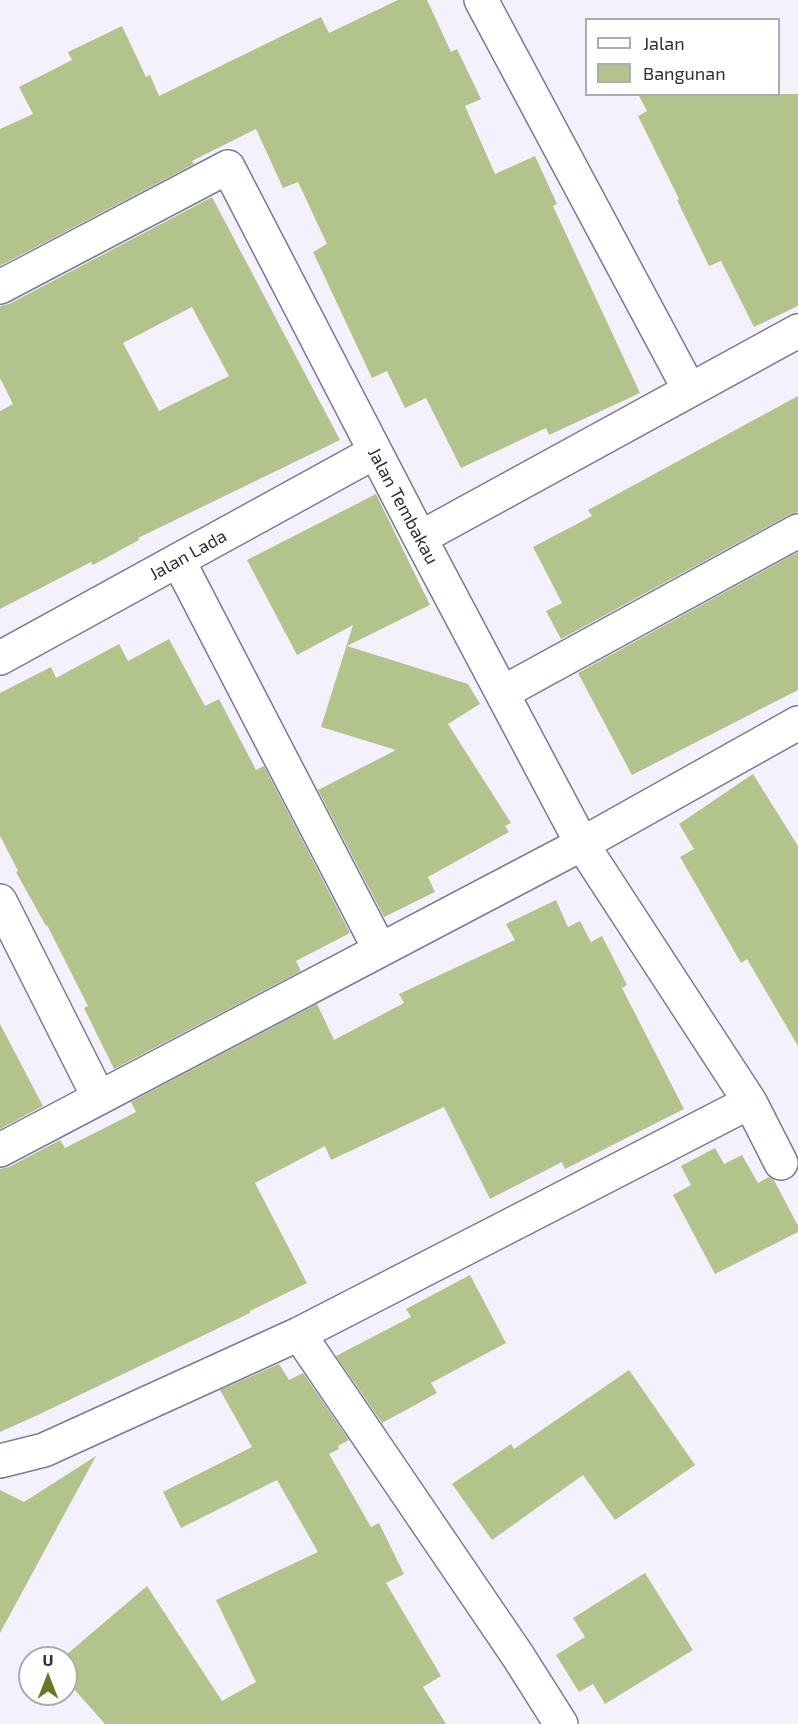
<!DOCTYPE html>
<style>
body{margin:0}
#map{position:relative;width:798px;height:1724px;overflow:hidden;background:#f4f1fd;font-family:"Exo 2",sans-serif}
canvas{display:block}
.legend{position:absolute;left:585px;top:18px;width:195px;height:78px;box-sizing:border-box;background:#fff;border:2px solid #adabb0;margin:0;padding:8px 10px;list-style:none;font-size:18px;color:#312e39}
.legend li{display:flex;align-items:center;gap:12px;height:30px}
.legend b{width:30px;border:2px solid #adabb0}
.north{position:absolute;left:18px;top:1646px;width:60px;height:60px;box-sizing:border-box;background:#fff;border:2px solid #adabb0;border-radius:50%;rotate:0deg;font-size:16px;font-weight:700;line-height:24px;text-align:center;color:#312e39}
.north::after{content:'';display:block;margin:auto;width:21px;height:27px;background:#667827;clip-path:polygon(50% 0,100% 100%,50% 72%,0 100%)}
</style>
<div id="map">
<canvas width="798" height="1724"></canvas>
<ul class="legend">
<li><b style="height:8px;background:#fff"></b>Jalan</li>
<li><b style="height:16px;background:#b3c38c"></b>Bangunan</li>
</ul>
<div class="north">U</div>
</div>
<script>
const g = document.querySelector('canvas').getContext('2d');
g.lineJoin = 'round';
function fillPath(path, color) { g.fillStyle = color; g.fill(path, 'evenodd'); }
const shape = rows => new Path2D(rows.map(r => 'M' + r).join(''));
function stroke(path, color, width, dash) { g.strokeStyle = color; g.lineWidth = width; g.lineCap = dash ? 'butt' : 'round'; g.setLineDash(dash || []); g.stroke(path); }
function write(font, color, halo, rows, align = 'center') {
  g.font = font + ' "Exo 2",sans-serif'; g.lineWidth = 5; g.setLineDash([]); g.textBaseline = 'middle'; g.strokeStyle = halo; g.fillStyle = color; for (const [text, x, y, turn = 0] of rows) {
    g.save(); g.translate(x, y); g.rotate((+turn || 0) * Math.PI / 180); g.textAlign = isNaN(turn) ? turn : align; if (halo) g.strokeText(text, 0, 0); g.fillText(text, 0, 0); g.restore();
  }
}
const building = shape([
 [398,0,427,0,451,52,457,49,481,99,465,106,495,174,535,156,557,204,553,206,640,393,549,435,546,428,461,468,426,398,405,408,387,371,372,378,313,252,327,244,298,182,283,188,256,129,192,161,194,164,0,266,0,129,33,114,19,87,72,60,68,52,122,26,146,77,150,75,159,96,321,17,329,33],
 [638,94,798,94,798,306,754,327,721,261,709,266,677,200,679,199,638,116,647,111],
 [212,197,340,440,138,538,139,540,93,565,91,562,0,609,0,411,13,404,0,378,0,306,9,304],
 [192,307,229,376,159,411,123,343],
 [798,396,798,512,789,515,561,639,546,611,562,603,533,547,592,516,588,510],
 [376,494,430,605,347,646,468,684,480,704,448,724,511,823,505,826,509,832,428,877,435,892,384,917,318,790,396,750,321,727,353,625,297,655,247,560],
 [798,552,798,690,632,775,578,673],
 [169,639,205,706,219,699,256,770,264,766,350,933,296,961,301,971,114,1069,84,1008,88,1006,47,925,46,926,16,872,18,871,0,836,0,693,51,667,56,678,119,644,128,661],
 [753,774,798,846,798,1046,747,959,741,963,680,857,694,849,679,824],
 [556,900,568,927,580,921,591,942,602,936,627,985,622,988,684,1109,565,1169,562,1162,490,1199,444,1107,331,1160,325,1146,255,1183,307,1283,250,1311,250,1313,40,1414,0,1432,0,1169,9,1167,60,1140,65,1148,136,1112,131,1102,317,1004,334,1040,404,1003,399,994,515,940,506,924],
 [0,1024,43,1106,0,1129],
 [715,1148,724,1164,742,1155,758,1183,769,1177,774,1180,798,1226,798,1232,715,1274,673,1195,691,1185,681,1166],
 [470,1275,506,1343,431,1383,437,1393,382,1423,336,1356,411,1317,406,1309],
 [279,1364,289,1380,303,1373,349,1440,338,1446,339,1449,329,1454,371,1527,379,1523,404,1574,386,1583,441,1676,423,1687,446,1724,105,1724,66,1680,66,1655,147,1586,222,1701,256,1682,216,1600,318,1552,277,1480,181,1528,163,1492,252,1447,220,1390],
 [629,1370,695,1465,615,1520,583,1475,492,1540,452,1484,511,1444,514,1449],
 [96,1456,0,1633,0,1490,24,1502],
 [645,1573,693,1650,605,1704,593,1684,579,1692,556,1655,585,1637,573,1618]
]);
const street = shape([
 [481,0,689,389],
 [0,287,228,167,420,538,582,844,750,1102,781,1163],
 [420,538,798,331],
 [178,560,380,950],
 [0,658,375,452],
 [502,693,798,531],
 [0,901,99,1098],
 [0,1150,582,844,798,723],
 [299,1334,518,1656,561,1724],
 [0,1461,44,1450,299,1334,750,1102]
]);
const streetNames = [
 ["Jalan Tembakau",403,506,62],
 ["Jalan Lada",188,555,-29]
];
fillPath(building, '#b3c38c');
stroke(street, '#7f7892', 36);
stroke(street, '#fff', 33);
write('18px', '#312e39', '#fff', streetNames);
</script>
